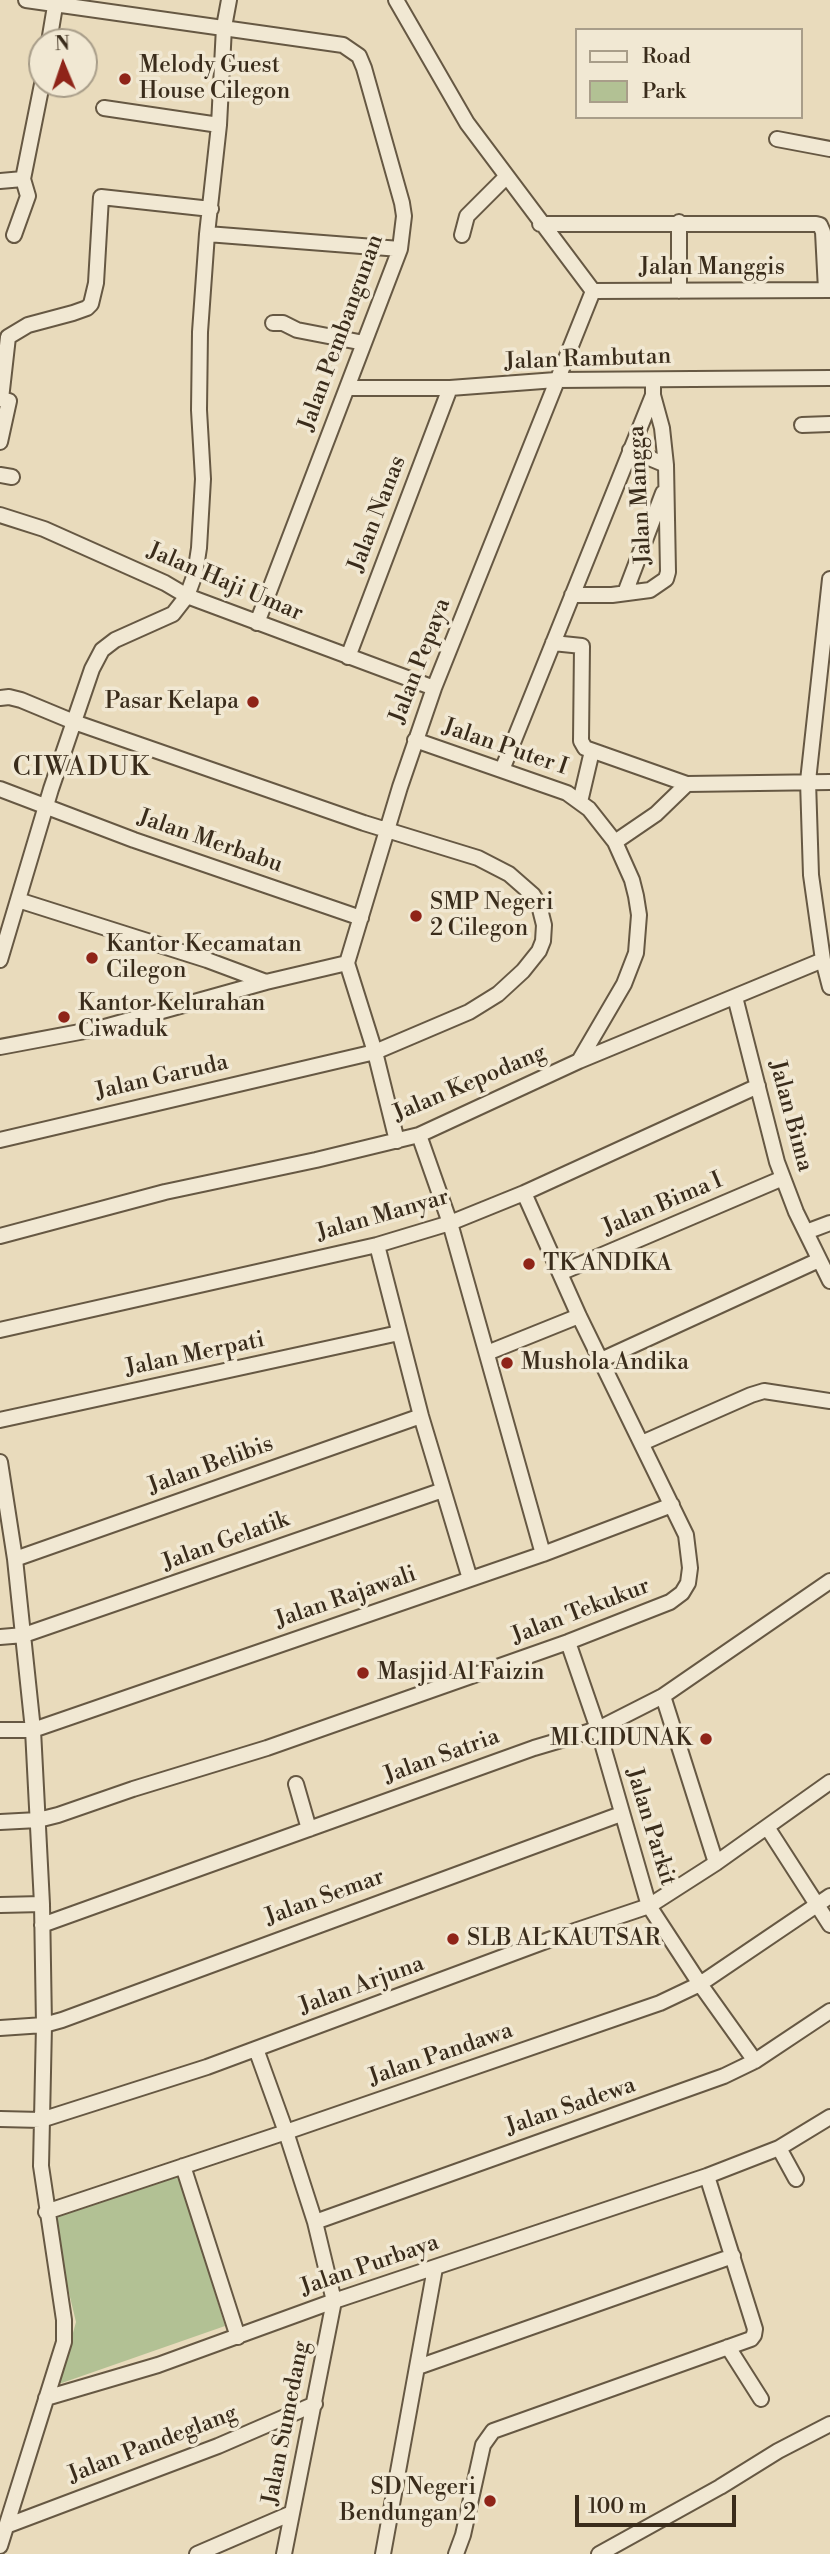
<!DOCTYPE html>
<style>
body{margin:0}
#map{position:relative;width:830px;height:2554px;overflow:hidden;background:#e9dbbc;font-family:"Libre Bodoni",serif}
canvas{display:block}
.legend{position:absolute;left:575px;top:28px;width:228px;height:91px;box-sizing:border-box;background:#f1e8d3;border:2px solid #a89d89;margin:0;padding:9px 12px;list-style:none;font-size:21px;color:#3a2c1b}
.legend li{display:flex;align-items:center;gap:14px;height:35px}
.legend b{width:35px;border:2px solid #a89d89}
.north{position:absolute;left:28px;top:28px;width:70px;height:70px;box-sizing:border-box;background:#f1e8d3;border:2px solid #a89d89;border-radius:50%;rotate:358deg;font-size:19px;font-weight:700;line-height:28px;text-align:center;color:#3a2c1b}
.north::after{content:'';display:block;margin:auto;width:24px;height:32px;background:#8f2418;clip-path:polygon(50% 0,100% 100%,50% 72%,0 100%)}
.scale{position:absolute;left:575px;top:2495px;width:161px;height:32px;box-sizing:border-box;border:4px solid #3a2c1b;border-top:0;padding-left:9px;font-size:21px;line-height:24px;white-space:nowrap;color:#3a2c1b;-webkit-text-stroke:5px #f1e8d3;paint-order:stroke}
</style>
<div id="map">
<canvas width="830" height="2554"></canvas>
<ul class="legend">
<li><b style="height:9px;background:#f1e8d3"></b>Road</li>
<li><b style="height:19px;background:#b2c194"></b>Park</li>
</ul>
<div class="north">N</div>
<div class="scale">100 m</div>
</div>
<script>
const g = document.querySelector('canvas').getContext('2d');
g.lineJoin = 'round';
function fillPath(path, color) { g.fillStyle = color; g.fill(path, 'evenodd'); }
const shape = rows => new Path2D(rows.map(r => 'M' + r).join(''));
function stroke(path, color, width, dash) { g.strokeStyle = color; g.lineWidth = width; g.lineCap = dash ? 'butt' : 'round'; g.setLineDash(dash || []); g.stroke(path); }
function write(font, color, halo, rows, align = 'center') {
  g.font = font + ' "Libre Bodoni",serif'; g.lineWidth = 7; g.setLineDash([]); g.textBaseline = 'middle'; g.strokeStyle = halo; g.fillStyle = color; for (const [text, x, y, turn = 0] of rows) {
    g.save(); g.translate(x, y); g.rotate((+turn || 0) * Math.PI / 180); g.textAlign = isNaN(turn) ? turn : align; if (halo) g.strokeText(text, 0, 0); g.fillText(text, 0, 0); g.restore();
  }
}
const green = shape([
 [178,2174,225,2326,59,2384,76,2322,51,2218]
]);
const minor = shape([
 [26,0,343,45,359,56,364,68,402,203,404,216,400,249,257,623],
 [396,0,467,123,593,291],
 [49,42,56,0],
 [104,108,219,125],
 [777,139,830,149],
 [0,181,23,179],
 [540,224,816,224,820,225,823,232,826,290],
 [207,234,400,249],
 [14,235,28,196,23,179,42,84],
 [462,235,467,216,506,177],
 [593,291,830,290],
 [679,291,679,222],
 [273,323,283,323,297,330,364,343],
 [348,388,450,388,556,380,830,378],
 [802,425,830,424],
 [0,442,9,401,1,399,8,337,28,325,73,313,87,308,91,304,96,283,101,197,211,209],
 [630,450,666,465],
 [0,475,12,477],
 [0,515,44,529,165,583,187,596,434,688],
 [830,579,808,781,811,875,823,960,830,987],
 [625,593,663,493],
 [572,595,612,595,650,590,666,579,668,572,666,465,662,428,653,395],
 [553,643,582,646,581,741,585,748,687,784,830,782],
 [348,657,450,388],
 [0,698,9,697,21,700,74,722,364,823,478,858,509,874,533,895,539,905,544,925,543,941,539,951,523,971,498,994,469,1012,375,1052,0,1140],
 [415,740,567,793,589,809,615,842,632,880,636,896,639,915,636,953,624,984,579,1061],
 [502,770,653,395,653,380],
 [0,789,134,840,361,918],
 [580,802,592,751],
 [615,842,656,814,687,784],
 [18,900,207,960,266,982],
 [0,960,51,789,92,669,102,650,115,640,173,614,187,596,195,574,199,548,203,479,199,410,200,332,207,234,219,125,224,27,229,0],
 [347,963,400,787,434,688,593,291],
 [347,963,375,1052,397,1141],
 [735,997,777,1162,796,1212,830,1281],
 [0,1047,101,1028,266,982,347,963],
 [419,1135,450,1223,543,1554],
 [806,1232,830,1223],
 [0,1236,165,1192,316,1160,419,1135,579,1061,823,960],
 [377,1245,421,1416,470,1579],
 [560,1273,783,1178],
 [0,1330,377,1245,450,1223,524,1193,758,1086],
 [487,1353,579,1316],
 [601,1360,819,1260],
 [0,1420,399,1333],
 [642,1443,751,1395,764,1391,830,1401],
 [0,1462,15,1559,33,1730,42,1904,44,2025,41,2166,64,2320,64,2342,0,2546],
 [15,1559,421,1416],
 [0,1637,24,1635,443,1490],
 [568,1642,598,1729,649,1906,700,1984,755,2061],
 [663,1696,716,1863],
 [0,1730,33,1730,543,1554,672,1505],
 [296,1784,309,1829],
 [0,1822,38,1820,58,1815,133,1789,267,1748,568,1642,670,1602,682,1593,688,1583,690,1568,686,1535,579,1316,524,1193],
 [767,1827,830,1925],
 [0,1905,42,1904],
 [42,1925,534,1748,598,1729,663,1696,830,1581],
 [0,2028,44,2025,62,2020,621,1814],
 [256,2049,286,2132,315,2222,334,2301,284,2554],
 [0,2119,41,2120,207,2067,554,1938,649,1906,716,1863,830,1782],
 [779,2148,796,2179],
 [183,2166,238,2337],
 [46,2212,286,2132,660,2003,700,1984,830,1896],
 [315,2222,724,2076,755,2061,830,2011],
 [728,2347,761,2399],
 [418,2367,733,2256],
 [46,2398,158,2365,334,2301,707,2176,779,2148,830,2117],
 [6,2526,218,2446,315,2404],
 [197,2554,292,2513],
 [383,2554,435,2268],
 [456,2554,463,2535,483,2445,493,2431,751,2339,754,2335,755,2329,707,2176],
 [599,2554,720,2487,778,2451,830,2424]
]);
const markers = [
 [125,79,7,"#8f2418"],
 [253,702,7,"#8f2418"],
 [416,916,7,"#8f2418"],
 [92,958,7,"#8f2418"],
 [64,1017,7,"#8f2418"],
 [529,1264,7,"#8f2418"],
 [507,1363,7,"#8f2418"],
 [363,1673,7,"#8f2418"],
 [706,1739,7,"#8f2418"],
 [453,1939,7,"#8f2418"],
 [490,2501,7,"#8f2418"]
];
const poiNames = [
 ["Melody Guest",139,66],
 ["House Cilegon",139,92],
 ["Pasar Kelapa",239,702,"right"],
 ["SMP Negeri",430,903],
 ["2 Cilegon",430,929],
 ["Kantor Kecamatan",106,945],
 ["Cilegon",106,971],
 ["Kantor Kelurahan",78,1004],
 ["Ciwaduk",78,1030],
 ["TK ANDIKA",543,1264],
 ["Mushola Andika",521,1363],
 ["Masjid Al Faizin",377,1673],
 ["MI CIDUNAK",692,1739,"right"],
 ["SLB AL KAUTSAR",467,1939],
 ["SD Negeri",476,2488,"right"],
 ["Bendungan 2",476,2514,"right"]
];
const streetNames = [
 ["Jalan Manggis",712,268],
 ["Jalan Pembangunan",342,333,-70],
 ["Jalan Rambutan",588,360,-2],
 ["Jalan Mangga",641,495,-93],
 ["Jalan Nanas",378,514,-69],
 ["Jalan Haji Umar",225,583,23],
 ["Jalan Pepaya",421,661,-69],
 ["Jalan Puter I",505,748,19],
 ["Jalan Merbabu",210,842,19],
 ["Jalan Garuda",162,1078,-13],
 ["Jalan Kepodang",470,1084,-23],
 ["Jalan Bima",790,1116,75],
 ["Jalan Bima I",663,1205,-23],
 ["Jalan Manyar",383,1216,-16],
 ["Jalan Merpati",195,1355,-12],
 ["Jalan Belibis",211,1466,-20],
 ["Jalan Gelatik",226,1542,-20],
 ["Jalan Rajawali",346,1598,-19],
 ["Jalan Tekukur",581,1612,-21],
 ["Jalan Satria",442,1757,-20],
 ["Jalan Parkit",650,1827,73],
 ["Jalan Semar",325,1898,-20],
 ["Jalan Arjuna",362,1986,-20],
 ["Jalan Pandawa",441,2055,-19],
 ["Jalan Sadewa",571,2107,-19],
 ["Jalan Purbaya",370,2266,-19],
 ["Jalan Sumedang",287,2423,-79],
 ["Jalan Pandeglang",153,2445,-21]
];
const quarterNames = [
 ["CIWADUK",82,769]
];
fillPath(green, '#b2c194');
stroke(minor, '#665843', 18);
stroke(minor, '#f1e8d3', 14);
for (const [x, y, r, color] of markers) { const dot = new Path2D(); dot.arc(x, y, r, 0, 2 * Math.PI); g.fillStyle = color; g.fill(dot); stroke(dot, '#f1e8d3', 2.5); }
write('23px', '#3a2c1b', '#f1e8d3', poiNames, 'left');
write('23px', '#3a2c1b', '#f1e8d3', streetNames);
g.letterSpacing = '2px';
write('26px', '#3a2c1b', '#f1e8d3', quarterNames);
g.letterSpacing = '0px';
</script>
